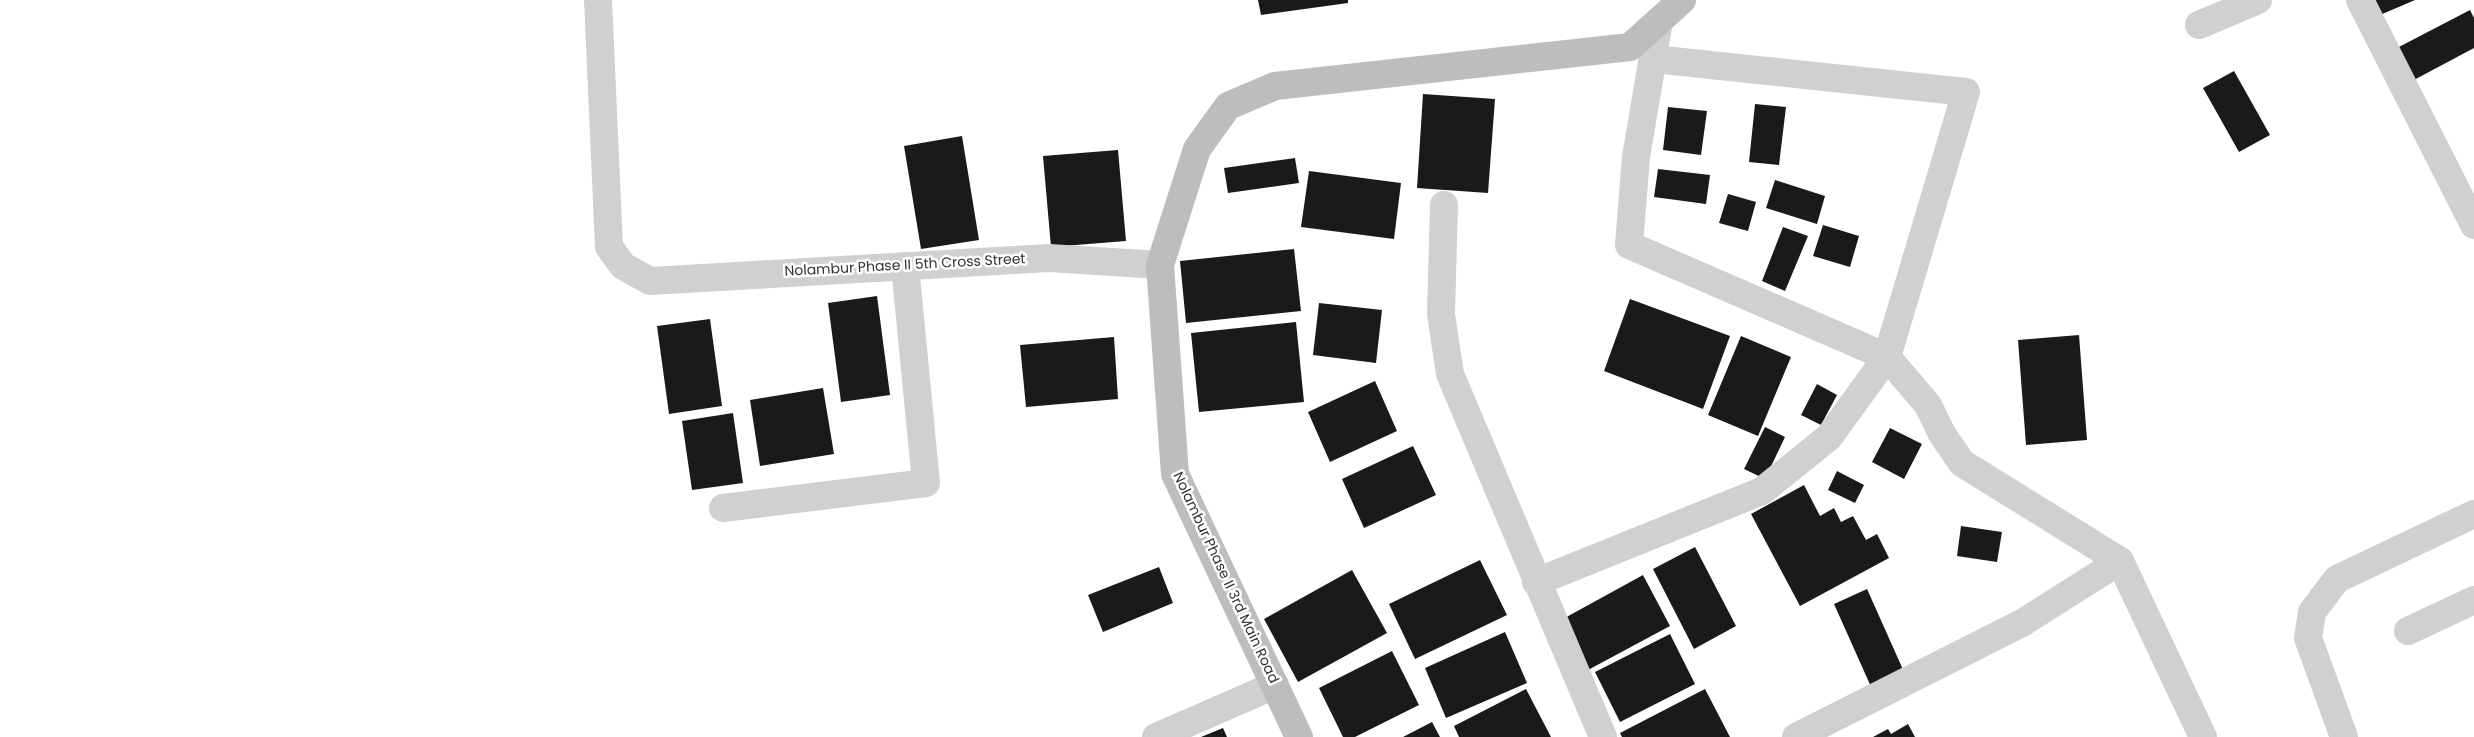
<!DOCTYPE html>
<style>
body{margin:0}
canvas{display:block;background:#fff}
</style>
<canvas width="2474" height="737"></canvas>
<script>
const g = document.querySelector('canvas').getContext('2d');
g.lineJoin = 'round';
function fillPath(path, color) { g.fillStyle = color; g.fill(path, 'evenodd'); }
const shape = rows => new Path2D(rows.map(r => 'M' + r).join(''));
function stroke(path, color, width, dash) { g.strokeStyle = color; g.lineWidth = width; g.lineCap = dash ? 'butt' : 'round'; g.setLineDash(dash || []); g.stroke(path); }
function write(font, color, halo, rows, align = 'center') {
  g.font = font + ' Poppins,sans-serif'; g.lineWidth = 5; g.setLineDash([]); g.textBaseline = 'middle'; g.strokeStyle = halo; g.fillStyle = color; for (const [text, x, y, turn = 0] of rows) {
    g.save(); g.translate(x, y); g.rotate((+turn || 0) * Math.PI / 180); g.textAlign = isNaN(turn) ? turn : align; if (halo) g.strokeText(text, 0, 0); g.fillText(text, 0, 0); g.restore();
  }
}
const building = shape([
 [1258,0,1348,0,1348,3,1261,15],
 [2373,0,2415,0,2380,15],
 [2470,10,2474,18,2474,48,2412,81,2395,49],
 [2234,71,2270,135,2239,152,2203,88],
 [1423,94,1495,99,1488,193,1417,188],
 [1755,104,1786,107,1779,165,1749,162],
 [1668,107,1707,111,1701,155,1663,150],
 [962,136,979,240,921,249,904,146],
 [1118,150,1126,241,1051,247,1043,156],
 [1295,158,1299,183,1228,193,1224,168],
 [1658,169,1710,175,1706,204,1654,197],
 [1309,171,1401,183,1394,239,1301,227],
 [1775,180,1825,196,1817,224,1766,208],
 [1728,194,1756,202,1748,231,1719,223],
 [1823,225,1859,236,1850,267,1813,256],
 [1783,227,1808,236,1785,291,1762,281],
 [1294,249,1301,311,1186,323,1180,261],
 [877,296,890,395,841,402,828,303],
 [1630,299,1730,336,1703,409,1604,371],
 [1319,303,1382,310,1376,363,1313,355],
 [710,319,722,406,669,414,657,326],
 [1296,322,1304,402,1199,412,1191,333],
 [2079,335,2087,440,2026,445,2018,340],
 [1741,336,1791,357,1758,436,1708,415],
 [1114,337,1118,399,1026,407,1020,345],
 [1375,381,1397,431,1330,462,1308,412],
 [1817,384,1837,395,1821,425,1801,415],
 [823,388,834,454,760,466,750,400],
 [733,413,743,483,692,490,682,421],
 [1765,427,1785,437,1765,479,1744,469],
 [1890,428,1922,444,1904,479,1872,462],
 [1413,446,1436,495,1364,528,1342,479],
 [1837,471,1864,485,1855,503,1828,490],
 [1804,485,1820,516,1834,508,1841,522,1853,516,1866,540,1877,534,1889,558,1800,606,1751,514],
 [1961,526,2002,532,1997,562,1957,556],
 [1695,547,1736,626,1694,649,1653,569],
 [1480,560,1507,615,1415,659,1389,604],
 [1159,567,1173,603,1103,632,1088,595],
 [1352,570,1387,633,1298,682,1264,619],
 [1643,575,1670,626,1588,670,1561,620],
 [1867,589,1905,674,1872,689,1834,604],
 [1505,632,1527,683,1446,718,1425,668],
 [1670,634,1695,684,1620,722,1595,672],
 [1392,651,1419,705,1355,737,1343,737,1319,688],
 [1526,689,1551,737,1459,737,1454,726],
 [1705,689,1730,737,1622,737,1620,733],
 [1432,722,1440,737,1403,737],
 [1908,724,1915,737,1873,737,1888,729,1891,734],
 [1223,728,1227,737,1201,737]
]);
const street = shape([
 [598,0,609,247,623,266,650,281,1049,258,1160,265],
 [2360,0,2474,225],
 [1659,21,1636,157,1629,245,1887,357,1928,405,1942,434,1962,463,2120,561,2203,737],
 [2199,25,2258,0],
 [1444,205,1441,314,1450,374,1603,737],
 [723,508,926,483,905,266],
 [1536,582,1762,491,1829,437,1887,357,1966,92,1654,59],
 [2408,631,2474,600],
 [1156,737,1275,685],
 [1796,737,2022,623,2120,561],
 [2344,737,2308,638,2312,612,2337,579,2474,514]
]);
const secondary = shape([
 [1299,737,1175,474,1160,265,1197,149,1228,106,1275,86,1630,47,1682,0]
]);
const streetNames = [
 ["Nolambur Phase II 5th Cross Street",905,266,-3],
 ["Nolambur Phase II 3rd Main Road",1225,578,65]
];
fillPath(building, '#1a1a1a');
stroke(street, '#d0d0d0', 28);
stroke(secondary, '#bdbdbd', 28);
write('14px', '#333', '#fff', streetNames);
</script>
